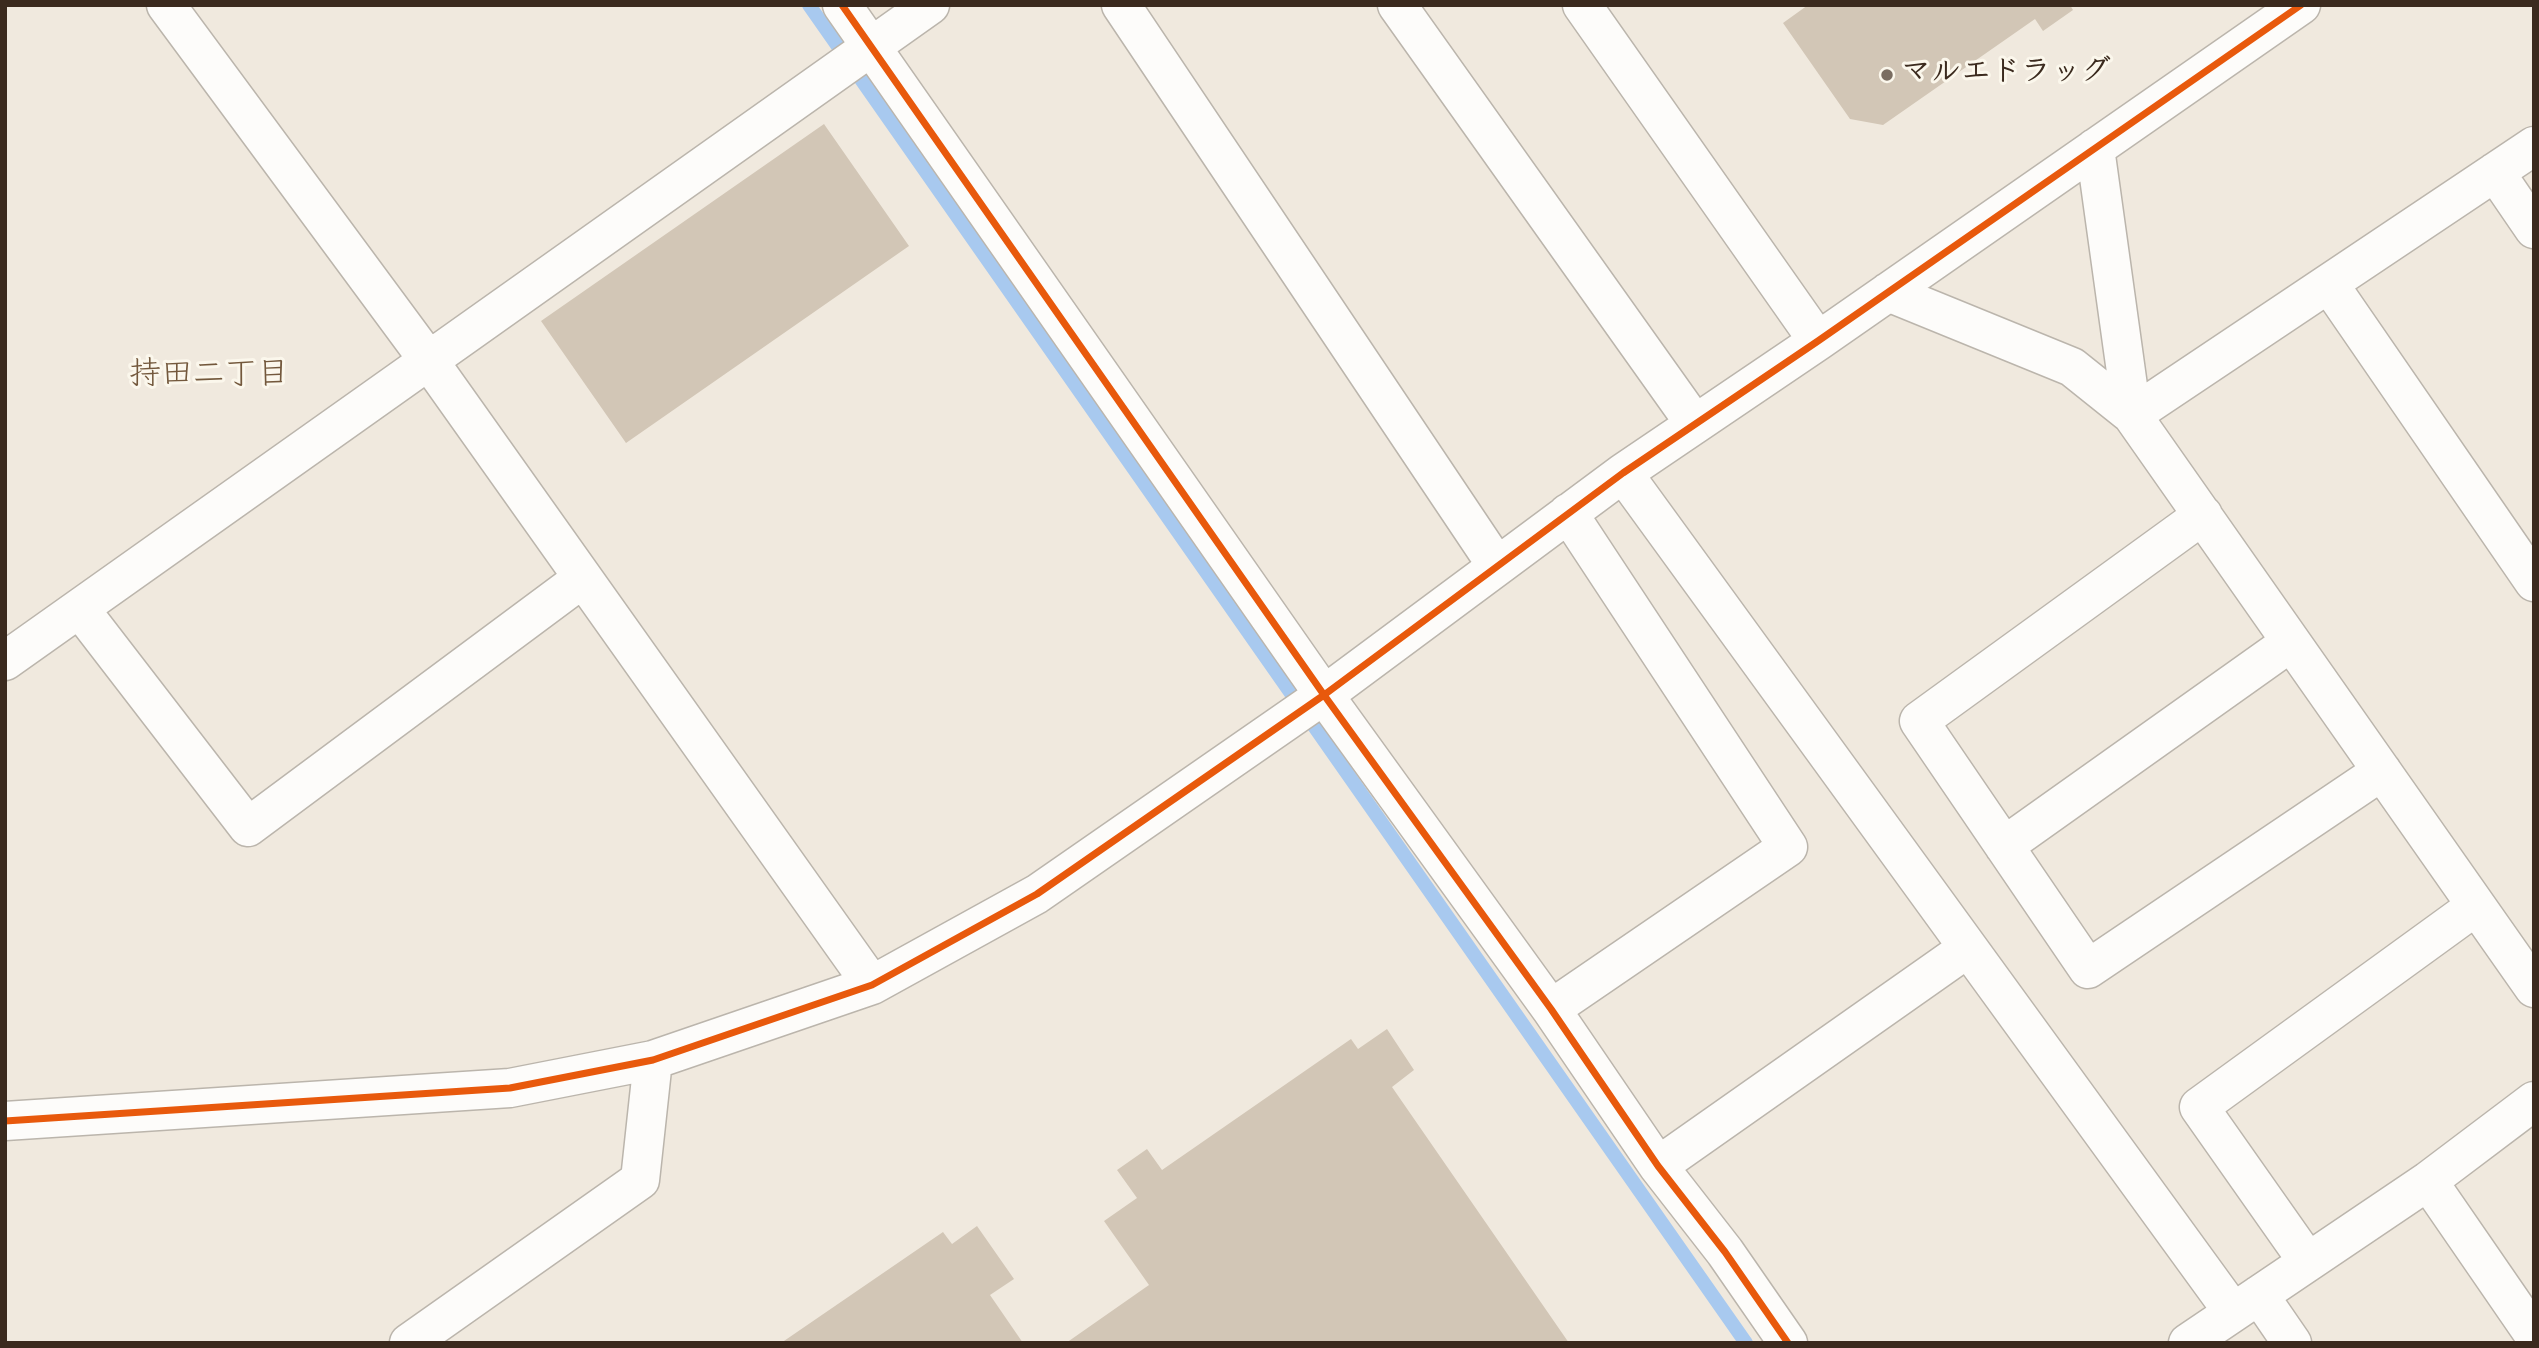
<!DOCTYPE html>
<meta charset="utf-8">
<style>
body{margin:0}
#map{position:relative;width:2539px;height:1348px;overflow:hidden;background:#f0e9de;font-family:"Indie Flower",sans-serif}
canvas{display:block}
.frame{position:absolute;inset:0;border:7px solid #3b2a1e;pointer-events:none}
</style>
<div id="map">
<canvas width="2539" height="1348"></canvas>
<div class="frame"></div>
</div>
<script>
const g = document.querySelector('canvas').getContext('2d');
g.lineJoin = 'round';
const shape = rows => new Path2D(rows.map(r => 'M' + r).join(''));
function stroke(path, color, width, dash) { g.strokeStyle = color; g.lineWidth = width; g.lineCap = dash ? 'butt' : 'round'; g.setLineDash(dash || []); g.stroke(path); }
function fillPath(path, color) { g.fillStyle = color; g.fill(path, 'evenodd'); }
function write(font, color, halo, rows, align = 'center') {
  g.font = font + ' "Indie Flower","Klee One",sans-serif'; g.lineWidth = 6; g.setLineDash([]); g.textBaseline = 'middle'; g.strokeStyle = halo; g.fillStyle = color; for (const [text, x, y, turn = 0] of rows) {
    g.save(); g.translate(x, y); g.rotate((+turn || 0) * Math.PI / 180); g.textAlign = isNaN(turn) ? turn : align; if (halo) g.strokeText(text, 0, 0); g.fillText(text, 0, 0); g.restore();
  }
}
const stream = shape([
 [809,5,1746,1343]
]);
const building = shape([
 [1808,5,2070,5,2073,10,2043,31,2035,19,1883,125,1850,119,1783,23],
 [824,124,909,246,626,443,541,321],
 [1387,1029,1414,1070,1392,1087,1569,1343,1066,1343,1149,1285,1104,1221,1137,1198,1117,1170,1147,1149,1162,1170,1351,1039,1358,1049],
 [977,1226,1014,1279,990,1295,1023,1343,781,1343,943,1232,952,1244]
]);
const minor = shape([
 [166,5,429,361,872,985],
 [842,5,1324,695,1551,1009,1658,1166,1725,1252,1788,1343],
 [1121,5,1497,566],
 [1397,5,1695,424],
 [1582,5,1818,341],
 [2095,148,2132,415,2534,146],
 [2495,172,2534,229],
 [2329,284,2534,582],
 [1888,292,2072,367,2132,415,2534,988],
 [1623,473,2233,1312],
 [2203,515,1919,721,2088,969,2382,771],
 [80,609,248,827,583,578],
 [5,661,930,5],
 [2004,846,2291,642],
 [1551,1009,1788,847,1568,513],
 [5,1121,510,1088,653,1060,872,985,1037,894,1324,695,1623,473,1818,341,2301,5],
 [1658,1166,1968,948],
 [2428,1181,2534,1335],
 [2308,1262,2199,1107,2476,906],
 [2259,1295,2292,1343],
 [409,1343,640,1180,653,1060],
 [2188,1343,2428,1181,2534,1101]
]);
const cycleway = shape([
 [842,5,1324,695,1551,1009,1658,1166,1725,1252,1788,1343],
 [5,1121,510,1088,653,1060,872,985,1037,894,1324,695,1623,473,1818,341,2301,5]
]);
const markers = [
 [1887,75,7,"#7a6d61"]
];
const poiNames = [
 ["マルエドラッグ",1901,75]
];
const neighbourhoodNames = [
 ["持田二丁目",209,378]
];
stroke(stream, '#a8c9ef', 14);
fillPath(building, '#d2c6b6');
stroke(minor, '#bbb5ac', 41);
stroke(minor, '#fdfcfa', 38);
stroke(cycleway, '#e8590c', 7);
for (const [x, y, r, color] of markers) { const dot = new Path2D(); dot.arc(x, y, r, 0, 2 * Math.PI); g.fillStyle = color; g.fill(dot); stroke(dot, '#fbf7ec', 2.5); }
write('bold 30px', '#3b2a1e', '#fbf7ec', poiNames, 'left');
write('32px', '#73583c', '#fbf7ec', neighbourhoodNames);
</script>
